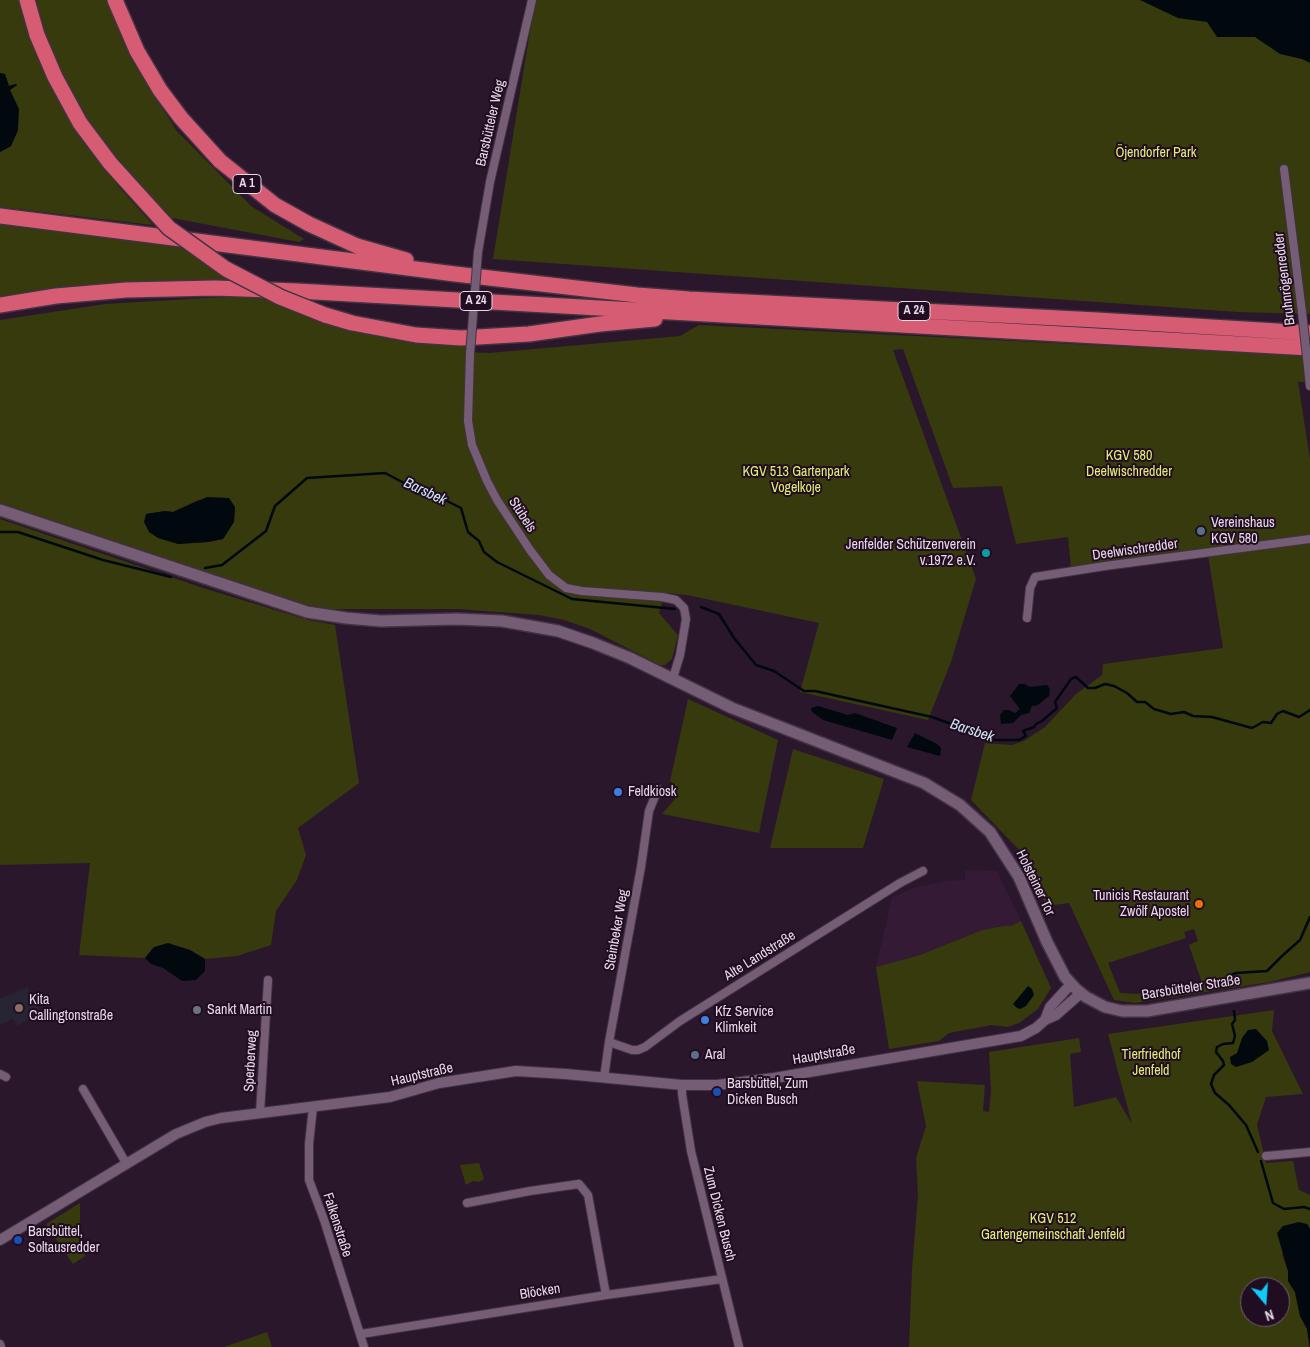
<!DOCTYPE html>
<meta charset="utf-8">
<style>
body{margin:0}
#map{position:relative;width:1310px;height:1347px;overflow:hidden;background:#2b172b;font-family:"Archivo Narrow",sans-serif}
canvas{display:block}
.north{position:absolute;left:1240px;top:1277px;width:50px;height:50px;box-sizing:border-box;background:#210d22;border:1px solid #715f71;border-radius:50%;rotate:162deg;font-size:14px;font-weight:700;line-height:20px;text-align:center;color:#e8d9e7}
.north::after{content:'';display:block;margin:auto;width:18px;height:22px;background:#0fcafa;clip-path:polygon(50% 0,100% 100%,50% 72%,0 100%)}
</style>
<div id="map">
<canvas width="1310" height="1347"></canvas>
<div class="north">N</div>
</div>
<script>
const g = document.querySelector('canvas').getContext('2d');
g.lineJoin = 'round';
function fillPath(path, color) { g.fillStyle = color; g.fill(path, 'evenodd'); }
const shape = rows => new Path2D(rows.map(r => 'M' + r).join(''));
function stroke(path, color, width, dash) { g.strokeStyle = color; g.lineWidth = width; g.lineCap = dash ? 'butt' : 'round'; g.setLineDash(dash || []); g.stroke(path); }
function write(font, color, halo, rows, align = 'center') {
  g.font = font + ' "Archivo Narrow",sans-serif'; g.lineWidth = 4; g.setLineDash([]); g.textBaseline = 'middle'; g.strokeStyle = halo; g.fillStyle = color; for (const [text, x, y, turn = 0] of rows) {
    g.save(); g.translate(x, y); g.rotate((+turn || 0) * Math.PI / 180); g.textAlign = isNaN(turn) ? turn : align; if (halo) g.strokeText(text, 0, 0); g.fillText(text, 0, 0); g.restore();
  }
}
const built = shape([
 [965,870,997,871,1021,921,1011,926,1003,926,982,930,920,955,876,967,892,897,914,888,945,881,965,880]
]);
const education = shape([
 [27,987,43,1016,34,1020,32,1017,17,1026,13,1019,0,1025,0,999]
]);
const green = shape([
 [0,0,20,0,31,37,49,82,83,140,119,187,153,225,0,207,0,152,11,146,18,130,9,90,17,85,16,84,9,86,5,74,0,73],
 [34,0,110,0,145,79,176,130,251,206,304,239,299,242,172,218,162,210,107,150,73,100,42,29],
 [535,0,1310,0,1310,314,1237,312,493,259],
 [0,222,180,245,208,265,237,283,0,300],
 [224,297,264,298,343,328,414,341,467,343,466,352,489,353,680,336,699,325,1310,356,1310,382,1298,382,1310,459,1310,972,1270,982,1135,1003,1114,1000,1069,903,1046,906,1025,856,971,800,985,743,1012,745,1024,741,1045,727,1076,694,1102,675,1103,664,1223,648,1207,549,1071,568,1068,537,1016,544,1002,486,953,488,903,349,893,350,976,579,951,662,928,720,800,692,819,623,687,595,665,593,659,613,678,635,672,659,665,665,660,665,590,629,564,620,539,615,457,609,329,609,308,605,0,507,0,320,105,304],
 [198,500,235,507,234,522,223,539,208,542,178,544,146,514,165,511,173,512],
 [1194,929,1198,941,1189,945,1202,983,1137,994,1120,993,1108,963,1186,938,1184,932],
 [0,519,203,588,308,620,335,625,359,783,298,828,306,855,297,880,276,911,271,945,237,956,205,959,190,950,154,947,145,958,79,955,90,863,0,865],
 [688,699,778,740,759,833,662,814,675,799,677,787,670,781],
 [793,749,884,779,863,848,770,848],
 [1021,921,1051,988,1038,1009,1019,1023,1007,1027,992,1025,949,1033,939,1041,889,1049,876,967,920,955,982,930,1003,926,1011,926],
 [1274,1010,1272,1031,1303,1094,1266,1097,1257,1125,1266,1163,1293,1161,1299,1190,1310,1195,1310,1229,1307,1224,1282,1254,1288,1271,1288,1281,1295,1292,1300,1316,1307,1329,1309,1347,909,1347,912,1269,918,1194,916,1158,926,1126,917,1081,985,1085,983,1111,989,1112,991,1091,989,1052,1079,1038,1081,1052,1070,1054,1074,1107,1116,1097,1132,1124,1108,1034],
 [1250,1287,1280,1287,1280,1317,1250,1317],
 [479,1163,484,1179,479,1182,473,1181,466,1185,460,1165],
 [80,1203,80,1226,85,1256,73,1264,46,1224],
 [267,1332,272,1347,224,1347]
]);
const water = shape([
 [1140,0,1310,0,1310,63,1302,59,1280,54,1255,37,1217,37,1207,22,1178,18],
 [0,73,5,74,9,86,16,84,17,85,10,90,19,109,18,130,11,146,0,152],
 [207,497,229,498,235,507,234,522,223,539,208,542,178,544,158,538,149,532,144,522,146,514,165,511,173,512],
 [1019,684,1025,684,1030,687,1047,685,1050,689,1049,696,1038,705,1032,706,1029,713,1021,715,1013,723,1001,724,1000,715,1004,710,1009,710,1015,713,1020,709,1010,696],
 [818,706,848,715,855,713,897,728,892,740,823,720,812,712,811,708],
 [915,733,937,744,941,748,940,756,907,747],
 [168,943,190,950,205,959,205,971,196,980,182,981,163,968,151,964,145,958,154,947],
 [1028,986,1032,989,1034,995,1026,1006,1020,1009,1017,1008,1013,1004],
 [1256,1029,1267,1041,1269,1050,1252,1062,1236,1067,1231,1064,1230,1057,1237,1053,1242,1038,1248,1030],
 [1299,1222,1307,1224,1310,1229,1310,1347,1307,1329,1300,1316,1295,1292,1288,1281,1288,1271,1277,1233,1283,1226]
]);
const stream = shape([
 [0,532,18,532,103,560,171,577],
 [205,568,222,565,266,531,275,506,307,478,385,473,406,484,427,491,461,508,468,532,479,541,484,552,497,562,572,599,675,609],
 [701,607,719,614,734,638,756,665,774,671,804,691,815,691,932,717,995,740,1019,740,1026,736,1023,731,1034,727,1036,724,1042,721,1057,708,1055,702,1071,679,1076,677,1088,688,1095,688,1105,684,1114,686,1127,693,1137,702,1145,702,1154,709,1171,714,1184,712,1193,716,1212,717,1252,728,1263,722,1271,723,1277,714,1283,711,1299,717,1310,710],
 [1230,985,1231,975,1236,973,1267,971,1282,956,1300,940,1310,917],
 [1234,1011,1235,1020,1232,1024,1235,1036,1233,1043,1223,1044,1217,1047,1216,1052,1223,1061,1224,1065,1214,1075,1211,1084,1215,1093,1229,1105,1246,1125,1258,1152],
 [1261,1161,1273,1203,1284,1209,1304,1207,1310,1209]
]);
const minor = shape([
 [1284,169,1302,312],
 [478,252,490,182,532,0],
 [470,354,468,421,472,445,487,481,497,500,530,550,549,575,566,588,582,591,662,597,676,600,684,608,686,619,680,655,673,678],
 [1308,367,1310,386],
 [1027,618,1030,588,1035,577,1105,566,1310,539],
 [609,1042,632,1050,638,1050,645,1047,680,1021,900,883,923,871],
 [0,1074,6,1077],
 [604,1078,609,1042,641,867,649,811,658,789],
 [682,1085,682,1094,691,1151,739,1347],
 [83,1089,126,1163],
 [313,1107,309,1144,309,1180,324,1220,364,1347],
 [260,1113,268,980],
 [1266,1156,1310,1152],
 [467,1203,530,1191,579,1184,588,1195,606,1295],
 [361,1334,606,1295,722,1279],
 [0,1344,1,1347]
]);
const tertiary = shape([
 [1045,1020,1050,1007,1071,984],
 [0,1240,176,1134,205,1122,221,1118,390,1097,439,1083,516,1071,566,1074,682,1085,717,1085,774,1078,1021,1036,1036,1028,1045,1020,1056,1015,1081,993]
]);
const secondary = shape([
 [0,510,307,612,346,618,381,621,457,619,502,621,558,631,593,643,630,658,732,708,924,783,960,805,990,832,1019,877,1047,942,1065,977,1076,989,1086,997,1105,1007,1122,1011,1147,1011,1310,983]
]);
const motorway = shape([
 [27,0,37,35,55,77,80,123,110,163,148,205],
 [115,0,137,51,160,90,181,118,220,161,275,205,309,224,357,246,406,260],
 [0,216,455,274,637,295,689,299,1097,320,1310,333],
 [0,305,56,296,126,290,215,288,297,291,1310,348],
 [325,315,352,323,416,335,461,338,529,334,600,324,655,319]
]);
const minorBridge = shape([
 [1302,312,1308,367],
 [470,354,478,252]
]);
const motorwayBridge = shape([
 [148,205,169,228,226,269,280,297,325,315]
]);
const markers = [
 [1201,531,5,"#5c6f8a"],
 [986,553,5,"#0f9aa8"],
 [618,792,5,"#3f7fe0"],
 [1199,904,5,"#e8710a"],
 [19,1008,5,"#8d6e63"],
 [197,1010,5,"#6b7280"],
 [705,1020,5,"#3f7fe0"],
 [695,1055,5,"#5c6f8a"],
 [717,1092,5,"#1a4fb4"],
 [18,1240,5,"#1a4fb4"]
];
const shields = [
 [247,184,28],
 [476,301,32],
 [914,311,32]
];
const shieldNames = [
 ["A 1",247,184],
 ["A 24",476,301],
 ["A 24",914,311]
];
const streetNames = [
 ["Barsbütteler Weg",491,123,-77],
 ["Bruhnrögenredder",1285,279,-97],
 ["Stübels",522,515,57],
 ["Deelwischredder",1135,550,-8],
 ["Holsteiner Tor",1035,883,64],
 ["Steinbeker Weg",617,930,-80],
 ["Alte Landstraße",760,956,-32],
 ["Barsbütteler Straße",1191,988,-9],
 ["Hauptstraße",824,1055,-10],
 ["Sperberweg",251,1061,-87],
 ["Hauptstraße",422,1075,-13],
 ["Zum Dicken Busch",719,1214,76],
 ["Falkenstraße",337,1225,72],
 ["Blöcken",540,1292,-9]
];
const parkNames = [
 ["Öjendorfer Park",1156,153],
 ["KGV 580",1129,456],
 ["Deelwischredder",1129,472],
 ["KGV 513 Gartenpark",796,472],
 ["Vogelkoje",796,488],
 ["Tierfriedhof",1151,1055],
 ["Jenfeld",1151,1071],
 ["KGV 512",1053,1219],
 ["Gartengemeinschaft Jenfeld",1053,1235]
];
const poiNames = [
 ["Vereinshaus",1211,523],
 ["KGV 580",1211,539],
 ["Jenfelder Schützenverein",976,545,"right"],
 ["v.1972 e.V.",976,561,"right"],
 ["Feldkiosk",628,792],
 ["Tunicis Restaurant",1189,896,"right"],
 ["Zwölf Apostel",1189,912,"right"],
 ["Kita",29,1000],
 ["Callingtonstraße",29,1016],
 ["Sankt Martin",207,1010],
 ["Kfz Service",715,1012],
 ["Klimkeit",715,1028],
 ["Aral",705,1055],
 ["Barsbüttel, Zum",727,1084],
 ["Dicken Busch",727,1100],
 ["Barsbüttel,",28,1232],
 ["Soltausredder",28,1248]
];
const waterNames = [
 ["Barsbek",425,492,25],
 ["Barsbek",972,731,18]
];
fillPath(built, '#341a34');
fillPath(education, '#272434');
fillPath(green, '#363a0c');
fillPath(water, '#01090f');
stroke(stream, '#01090f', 2.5);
stroke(minor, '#423242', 10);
stroke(tertiary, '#423242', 12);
stroke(secondary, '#423242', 14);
stroke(motorway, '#423242', 18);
stroke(minor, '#765d76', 8);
stroke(tertiary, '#765d76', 10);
stroke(secondary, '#765d76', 11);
stroke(motorway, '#d65c73', 15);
stroke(minorBridge, '#423242', 10, []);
stroke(motorwayBridge, '#423242', 18, []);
stroke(minorBridge, '#765d76', 8);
stroke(motorwayBridge, '#d65c73', 15);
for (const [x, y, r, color] of markers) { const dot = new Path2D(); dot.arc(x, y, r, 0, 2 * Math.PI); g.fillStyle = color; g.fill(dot); stroke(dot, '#210d22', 2); }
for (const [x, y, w] of shields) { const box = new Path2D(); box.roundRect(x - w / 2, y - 9.5, w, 19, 4); g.fillStyle = '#210d22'; g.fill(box); stroke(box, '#e8d9e7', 1); }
write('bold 12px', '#e8d9e7', null, shieldNames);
write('14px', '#e8d9e7', '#210d22', streetNames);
write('14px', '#e0ef75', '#210d22', parkNames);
write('14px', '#e8d9e7', '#210d22', poiNames, 'left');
write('italic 15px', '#cde5f1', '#210d22', waterNames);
</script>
